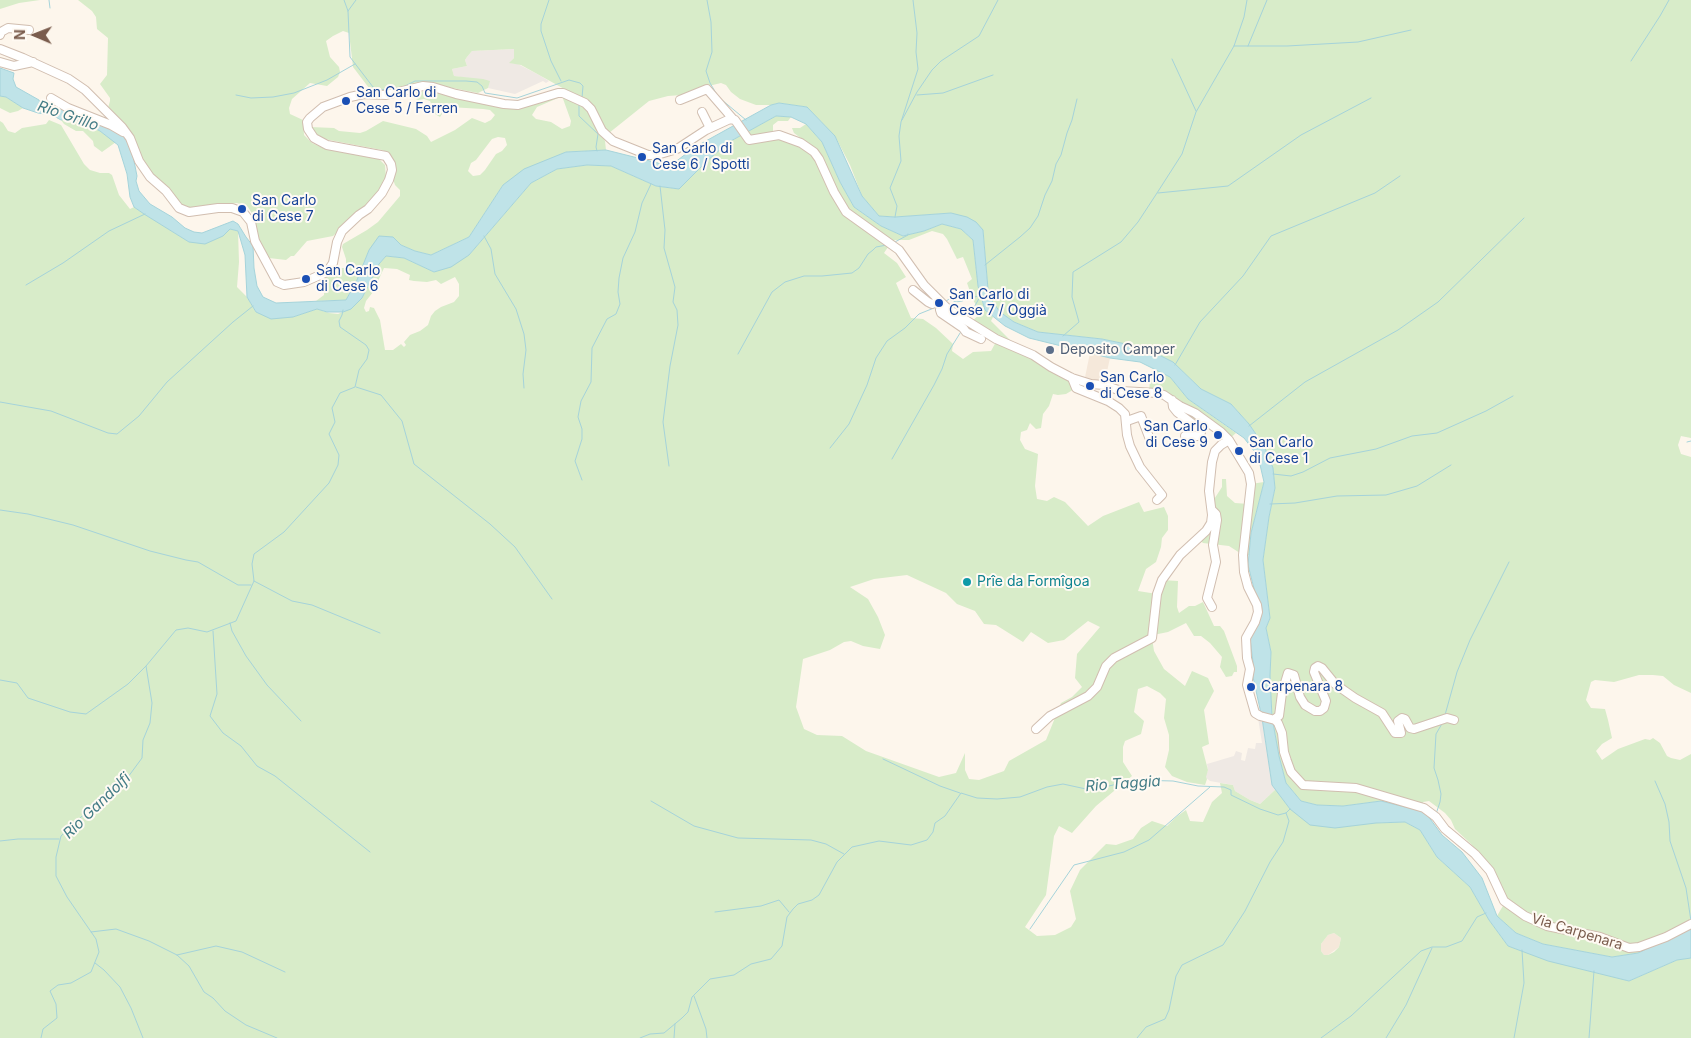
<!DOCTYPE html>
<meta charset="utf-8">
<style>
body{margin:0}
#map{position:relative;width:1691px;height:1038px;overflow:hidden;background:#fdf6ec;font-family:Inter,sans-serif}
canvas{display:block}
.north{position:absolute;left:10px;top:10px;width:50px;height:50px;-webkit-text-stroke:4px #fffaf3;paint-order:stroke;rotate:271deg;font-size:14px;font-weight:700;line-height:20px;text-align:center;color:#7a5c4d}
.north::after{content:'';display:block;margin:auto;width:18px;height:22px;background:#7a5c4d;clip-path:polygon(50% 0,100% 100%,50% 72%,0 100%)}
</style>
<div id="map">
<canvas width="1691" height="1038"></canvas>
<div class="north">N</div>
</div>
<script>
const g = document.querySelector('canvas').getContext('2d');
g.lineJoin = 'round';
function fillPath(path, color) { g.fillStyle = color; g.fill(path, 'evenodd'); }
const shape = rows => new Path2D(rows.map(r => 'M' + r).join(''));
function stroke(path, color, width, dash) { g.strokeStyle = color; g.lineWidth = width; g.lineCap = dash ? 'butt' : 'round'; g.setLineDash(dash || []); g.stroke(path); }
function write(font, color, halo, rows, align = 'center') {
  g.font = font + ' Inter,sans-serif'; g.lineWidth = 4; g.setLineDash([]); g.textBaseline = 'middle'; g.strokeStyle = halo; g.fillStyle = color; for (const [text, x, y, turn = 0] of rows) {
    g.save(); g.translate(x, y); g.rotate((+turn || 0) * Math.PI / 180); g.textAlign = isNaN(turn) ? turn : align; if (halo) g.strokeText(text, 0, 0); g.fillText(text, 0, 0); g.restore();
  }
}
const residential = shape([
 [1090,353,1110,358,1104,385,1084,382],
 [1334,933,1341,938,1339,947,1328,955,1324,955,1321,951,1321,944,1328,935]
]);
const industrial = shape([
 [514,49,514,58,510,63,518,64,539,75,549,81,546,83,543,81,515,94,488,88,489,81,454,76,452,69,467,66,465,60,467,57,472,51],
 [1258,718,1262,718,1272,785,1276,789,1260,804,1250,800,1235,791,1233,785,1210,781,1205,777,1208,770,1207,764,1234,756,1236,751,1242,753,1241,760,1245,761,1248,748,1255,749,1256,743,1262,743]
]);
const green = shape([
 [0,0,40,0,19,3,0,9],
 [78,0,1691,0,1691,438,1681,436,1678,445,1681,454,1691,457,1691,693,1674,685,1663,676,1653,675,1639,675,1614,682,1595,680,1591,682,1586,700,1591,708,1605,709,1608,720,1612,738,1602,744,1596,751,1602,760,1618,749,1645,739,1650,740,1653,738,1660,743,1667,756,1671,758,1680,760,1691,754,1691,928,1638,953,1612,957,1543,944,1516,933,1497,916,1507,899,1493,868,1470,843,1455,829,1451,820,1445,813,1429,801,1423,802,1421,811,1381,801,1343,806,1317,805,1301,801,1286,783,1279,756,1272,717,1270,676,1271,652,1266,628,1270,618,1263,560,1269,517,1275,488,1273,468,1264,446,1249,424,1231,404,1201,389,1173,362,1145,348,1102,339,1038,332,1014,322,1000,312,992,301,988,289,983,230,951,213,895,217,879,216,862,196,850,165,835,136,807,107,779,103,771,105,756,105,740,99,731,92,726,85,721,83,696,89,682,95,668,96,649,101,609,133,603,128,586,101,521,65,509,63,514,58,514,49,472,51,467,57,465,60,467,66,452,69,454,76,483,79,490,81,488,88,478,93,427,83,385,93,369,88,353,67,349,33,343,31,333,36,326,41,330,57,339,67,340,72,338,77,327,86,310,83,292,99,289,108,290,114,303,120,304,135,312,143,325,149,374,156,380,160,385,165,386,178,371,202,333,236,307,241,294,256,291,256,286,260,269,258,257,238,255,229,256,220,248,207,237,203,192,210,182,207,152,175,108,108,110,101,110,98,100,84,107,75,108,38,97,29,96,17,92,11],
 [426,91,439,92,502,107,559,95,560,97,558,98,537,107,532,115,536,119,551,122,562,129,570,126,571,121,562,96,584,106,588,111,605,141,606,150,566,152,503,185,469,237,431,255,415,251,401,245,393,237,369,250,357,280,346,300,316,301,324,295,324,279,334,268,344,268,346,266,346,259,342,247,343,244,367,230,378,222,400,196,400,190,395,185,393,179,395,166,389,153,382,150,324,139,317,136,310,127,334,128,339,131,360,133,366,131,383,121,416,129,427,136,431,142,455,130,472,118,485,123,491,120,495,115,490,110,483,109,449,107,444,111,440,117,435,114,430,101,424,99,418,100,411,97,415,92],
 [498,137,505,138,507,145,502,151,496,154,485,170,480,175,473,176,468,171,471,163,476,160,492,139],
 [0,96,6,97,23,108,18,111,10,113,0,108],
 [776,116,791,117,788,121,778,121,773,125,773,135,810,145,794,133,792,128,800,128,806,124,822,142,840,182,854,207,881,226,903,236,924,231,942,224,961,229,973,240,978,286,985,310,993,317,991,321,1010,340,1072,378,1076,388,1066,394,1058,395,1053,394,1049,406,1043,414,1041,428,1036,429,1030,423,1027,430,1021,432,1020,440,1025,449,1038,454,1035,486,1037,499,1047,501,1054,497,1065,502,1088,526,1103,516,1139,502,1144,512,1164,507,1168,516,1168,530,1162,538,1161,547,1156,562,1146,569,1138,591,1157,594,1162,580,1178,581,1177,607,1179,613,1189,606,1195,606,1203,602,1214,626,1220,626,1224,631,1237,666,1237,672,1234,672,1232,676,1226,677,1220,667,1222,657,1210,643,1201,636,1194,636,1186,623,1168,632,1153,635,1152,638,1154,651,1164,669,1185,686,1192,671,1208,678,1214,691,1204,710,1209,744,1202,747,1208,770,1206,777,1207,779,1205,785,1187,782,1172,776,1165,767,1169,750,1169,735,1164,718,1166,699,1160,693,1147,686,1138,689,1134,712,1144,721,1141,734,1125,741,1123,747,1123,762,1132,776,1096,806,1072,833,1059,826,1054,836,1046,895,1025,927,1037,936,1055,935,1071,927,1076,919,1070,891,1080,870,1106,844,1116,845,1133,839,1141,828,1152,821,1167,826,1176,817,1186,810,1190,821,1203,822,1212,802,1222,793,1220,783,1233,785,1235,791,1250,800,1260,804,1276,789,1290,809,1376,823,1405,822,1420,830,1437,857,1470,887,1489,920,1508,946,1629,981,1677,960,1691,958,1691,1038,0,1038,0,121,3,123,8,131,15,133,22,128,46,124,49,120,61,125,84,164,90,170,100,173,109,173,112,175,119,195,130,209,134,207,189,242,223,236,230,229,238,231,239,262,237,287,247,297,256,312,293,317,317,309,329,313,338,314,343,312,362,298,379,264,386,256,404,258,434,272,469,255,531,183,557,169,587,165,611,166,656,186,679,189,708,160,729,142],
 [932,231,943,234,947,239,957,259,963,257,972,279,967,283,973,300,981,313,970,323,997,340,991,351,973,352,963,359,952,351,953,344,936,328,923,319,911,318,896,283,906,277,897,263,884,253,890,244,895,240,909,240],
 [384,268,397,269,410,275,409,280,414,281,427,282,436,280,441,284,455,277,459,284,459,296,454,302,441,307,435,311,431,316,428,325,420,331,410,335,404,342,406,345,404,347,401,344,393,350,385,350,380,320,374,308,370,307,369,311,366,312,364,308,366,301,373,292],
 [907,575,946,593,957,604,975,611,984,624,996,625,1023,642,1031,632,1048,643,1064,640,1088,621,1100,627,1077,654,1075,678,1082,687,1072,697,1061,703,1046,740,1009,761,1004,771,979,780,969,779,965,770,965,753,956,773,939,777,866,751,842,736,817,735,804,729,796,707,803,659,830,650,844,642,851,641,863,646,880,649,885,635,878,617,868,599,850,587,874,579],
 [1334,933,1341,938,1339,947,1334,952,1328,955,1324,955,1321,951,1321,944,1328,935],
 [69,118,83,122,100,131,116,142,102,152,94,146,93,141,83,131,76,131,64,124,61,120],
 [1155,369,1170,377,1188,399,1236,433,1228,440,1205,421,1198,428,1186,419,1172,400,1149,393,1150,379],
 [1222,479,1226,479,1227,496,1235,503,1249,504,1251,484,1264,482,1251,533,1249,555,1243,555,1229,546,1203,543,1198,538,1211,523,1211,504,1222,487]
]);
const water = shape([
 [0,68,14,73,13,79,16,87,39,100,40,103,48,105,52,108,66,109,110,126,125,136,133,156,137,176,136,181,139,191,150,204,172,217,185,228,194,232,202,233,233,221,238,224,246,237,253,246,254,268,257,286,263,297,276,303,346,300,357,280,369,250,379,236,393,237,401,245,415,251,431,255,469,237,503,185,524,169,566,152,606,150,670,166,695,147,771,105,779,103,807,107,835,136,862,196,879,216,895,217,951,213,967,217,976,222,983,230,988,289,992,301,1000,312,1014,322,1038,332,1102,339,1145,348,1173,362,1201,389,1231,404,1249,424,1264,446,1273,468,1275,488,1269,517,1263,560,1270,618,1266,628,1271,652,1270,676,1272,717,1279,756,1286,783,1301,801,1317,805,1343,806,1381,801,1421,811,1428,816,1442,835,1462,852,1482,878,1497,916,1516,933,1543,944,1612,957,1638,953,1691,928,1691,958,1677,960,1629,981,1548,961,1508,946,1489,920,1470,887,1437,857,1420,830,1405,822,1376,823,1335,828,1310,825,1290,809,1272,785,1262,718,1253,677,1253,662,1250,639,1261,616,1248,565,1251,533,1264,482,1258,456,1244,438,1188,399,1170,377,1140,362,1110,358,1029,338,1005,326,985,310,978,286,973,240,961,229,942,224,924,231,903,236,881,226,854,207,840,182,822,142,806,124,791,117,776,116,729,142,708,160,679,189,656,186,611,166,587,165,557,169,531,183,469,255,451,267,434,272,404,258,386,256,379,264,362,298,351,309,343,312,327,312,317,309,293,317,271,319,256,312,247,297,245,255,238,231,230,229,223,236,205,244,189,242,144,214,134,207,130,197,127,174,118,145,100,131,83,122,70,118,61,120,52,115,38,113,23,108,6,97,0,96,0,68]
]);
const stream = shape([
 [49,0,50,8],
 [344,0,348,11,350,57,373,87,379,90,401,88,415,81,466,81,477,82,482,86,485,93,517,98,569,80,580,83,583,86,582,98],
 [549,0,541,24,541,31,551,61,561,81],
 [707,0,711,22,712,52,706,71,710,83,716,93],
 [348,11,356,0],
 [1234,46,1287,46,1358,42,1411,30],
 [1248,46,1267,0],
 [1172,59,1196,111],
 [1631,61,1660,16,1669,0],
 [236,95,251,98,273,97,294,93,327,80,355,64],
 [917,95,943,93,993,75],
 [722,100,746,120],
 [579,104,579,116,598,134,596,147,597,151],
 [902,120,917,92,932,70,941,61,979,36,998,0],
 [660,186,665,230,664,248,675,287,673,302,677,310,678,325,670,366,663,422,669,466],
 [1158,193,1228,186,1301,135,1371,98],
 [895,217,897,206,890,188,901,161,899,136,901,122,918,69,916,52,917,33,913,0],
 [484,236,491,249,495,274,516,309,524,334,526,350,523,374,524,388],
 [893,243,908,235,908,234],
 [985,265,1020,237,1030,228,1038,216,1045,195,1052,181,1056,164,1061,155,1067,133,1072,120,1077,99],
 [26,285,63,263,109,231,145,214],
 [945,302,949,299,956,302,962,301,981,295],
 [968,318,981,295],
 [1063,336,1079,322,1072,297,1073,272,1121,242,1138,222,1157,193,1182,154,1196,112,1234,46,1244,17,1247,0],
 [738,354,772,292,785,282,804,276,822,276,852,273,859,268,868,254,873,250,876,247,887,245],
 [1175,365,1200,322,1243,276,1271,236,1375,193,1400,176],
 [356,387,381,395,402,421,414,464,490,524,515,547,552,599],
 [0,402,51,411,108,433,117,434,139,416,167,382,233,322,253,306],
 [1249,426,1305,382,1398,330,1438,302,1524,218],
 [1687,442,1691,441],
 [830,448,849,424,867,385,876,358,887,341,905,328,919,314,939,306],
 [892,459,934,385,942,369,947,354,962,330],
 [1273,474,1291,476,1303,472,1330,458,1376,449,1412,436,1437,433,1486,411,1513,396],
 [582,480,575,461,582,439,582,429,578,417,581,401,591,382,592,348,607,319,616,314,620,304,618,292,619,278,623,258,635,232,642,203,651,184],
 [1270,504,1295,503,1337,496,1386,495,1417,486,1451,465],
 [0,510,28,514,73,525,150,551,186,560,198,562,238,585,251,585],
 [254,581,292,601,312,605,380,633],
 [230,623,232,631,246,656,267,685,301,721],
 [213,631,217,694,210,716,223,733,241,746,257,766,275,776,370,852],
 [0,680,17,683,28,698,70,712,86,714,128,684,146,666],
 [1445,715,1457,672,1470,640,1509,562],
 [883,759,940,786,960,793],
 [1655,781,1665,804,1669,822,1670,841,1686,888,1691,921],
 [651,801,694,826,738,838,811,840,826,844,844,854],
 [1436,814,1440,802,1441,794,1438,780,1434,768,1436,734,1443,722],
 [0,841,18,839,59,839],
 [715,912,761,906,779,900,789,912],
 [1030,929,1074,865,1124,852,1149,840,1210,787],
 [91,932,116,929,149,941,177,955,189,966,204,992,213,998,225,1011,246,1025,277,1038],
 [177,955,216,946,242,952,285,972],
 [95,963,104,970,120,987,131,1008,143,1038],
 [694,996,706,1029,707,1038],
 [41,1038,43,1029,57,1018,56,1004,50,991,58,985,71,983,91,972,99,952,96,939,67,897,56,876,56,857,61,836,96,803,128,777,142,758,143,740,150,723,152,703,146,666,176,630,188,628,207,632,236,621,254,581,252,564,254,554,284,532,329,483,338,465,339,455,329,434,335,422,332,408,340,393,355,387,359,370,367,359,369,350,366,345,340,327,339,321,342,315,343,310],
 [640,1038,650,1034,664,1033,682,1018,688,1012,692,997,710,979,734,975,751,964,771,959,782,946,787,917,793,909,798,904,812,900,819,895,837,862,852,847,879,841,911,845,927,840,933,832,935,823,945,816,961,793,977,798,997,799,1020,797,1047,787,1063,784,1086,789,1100,788,1135,780,1173,781,1198,786,1224,787,1231,790,1231,795,1260,809,1278,815,1286,813,1290,809],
 [674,1038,675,1024],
 [1137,1038,1146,1027,1165,1019,1169,1010,1176,976,1182,965,1223,945,1245,911,1270,862,1283,842,1289,821,1286,813],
 [1321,1038,1351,1016,1421,951,1432,947,1446,947,1462,941,1477,917,1486,913],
 [1386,1038,1406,1005,1432,948],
 [1514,1038,1524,983,1522,950],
 [1589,1038,1594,971]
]);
const minor = shape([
 [0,35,1,32,8,28,29,30],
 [0,49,23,58,69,79,85,90,122,127,130,138,139,161,150,177,166,191,179,208,189,212,218,208,232,208,243,212,251,222,255,241,275,278,277,282,284,285,304,282,327,272,333,263,337,242,342,231,359,215,368,209,382,193,389,180,392,170,391,164,386,156,327,145,314,138,308,129,307,122,310,118,323,107,350,97,364,94,386,95,423,86,433,87,456,94,504,104,518,105,558,93,563,93,585,103,591,109,602,131,613,141,648,155,657,155,677,149,706,130,730,119,735,120,749,140,779,135,801,143,814,152,819,159,834,192,846,212,899,250,924,285,948,309,996,339,1033,355,1051,367,1072,378,1091,384,1104,385,1121,391,1157,393,1164,395,1180,406,1195,413,1221,432,1229,440,1249,473,1251,484,1243,555,1244,572,1248,587,1257,605,1258,612,1255,622,1246,638,1247,658,1250,669,1247,685,1255,713,1260,716,1275,720,1278,723,1282,733,1284,752,1287,761,1291,772,1303,785,1356,788,1424,808,1436,817,1445,829,1475,854,1490,871,1504,901,1525,916,1547,926,1600,937,1629,948,1639,947,1666,937,1691,924],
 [0,62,14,66,33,62],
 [51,98,68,108,111,125,123,132],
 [680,100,707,89,733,119],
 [702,112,710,128],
 [913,290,928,302,932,304,939,301],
 [945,306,940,310,941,313,963,328,966,332,981,339],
 [1072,378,1076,388,1108,401,1119,408,1125,414,1127,435,1130,446,1140,467,1162,495,1157,500],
 [1172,400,1173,407,1177,412,1198,428,1201,432,1200,436,1185,436],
 [1127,421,1141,416,1149,437],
 [1212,607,1207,598,1216,562,1213,545,1217,520,1216,514,1213,511],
 [1277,717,1279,716,1282,693,1288,673,1294,675,1300,697,1305,705,1315,711,1320,711,1324,708,1326,701,1314,672,1315,668,1318,666,1322,668,1335,684,1355,698,1382,713,1395,733,1401,733,1398,721,1402,718,1405,719,1410,728,1414,729,1447,718,1454,720],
 [1036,729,1050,716,1088,696,1097,687,1106,666,1114,658,1152,638,1157,594,1162,580,1180,555,1206,531,1211,523,1212,515,1209,491,1212,462,1215,451,1221,445,1229,440]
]);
const markers = [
 [346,101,5,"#1a4fb4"],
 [642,157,5,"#1a4fb4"],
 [242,209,5,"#1a4fb4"],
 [306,279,5,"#1a4fb4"],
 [939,303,5,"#1a4fb4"],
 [1050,350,5,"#5c6f8a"],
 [1090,386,5,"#1a4fb4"],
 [1218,435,5,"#1a4fb4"],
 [1239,451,5,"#1a4fb4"],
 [967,582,5,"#0f9aa8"],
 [1251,687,5,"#1a4fb4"]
];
const transitNames = [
 ["San Carlo di",356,93],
 ["Cese 5 / Ferren",356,109],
 ["San Carlo di",652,149],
 ["Cese 6 / Spotti",652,165],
 ["San Carlo",252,201],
 ["di Cese 7",252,217],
 ["San Carlo",316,271],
 ["di Cese 6",316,287],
 ["San Carlo di",949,295],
 ["Cese 7 / Oggià",949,311],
 ["San Carlo",1100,378],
 ["di Cese 8",1100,394],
 ["San Carlo",1208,427,"right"],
 ["di Cese 9",1208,443,"right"],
 ["San Carlo",1249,443],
 ["di Cese 1",1249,459],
 ["Carpenara 8",1261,687]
];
const serviceNames = [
 ["Deposito Camper",1060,350]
];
const cultureNames = [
 ["Prîe da Formîgoa",977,582]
];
const streetNames = [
 ["Via Carpenara",1577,932,17]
];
const waterNames = [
 ["Rio Grillo",68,116,19],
 ["Rio Taggia",1123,784,-4],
 ["Rio Gandolfi",97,806,-44]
];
fillPath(residential, '#f5e8da');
fillPath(industrial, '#efe9e4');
fillPath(green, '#d8ecc9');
fillPath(water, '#bfe3e8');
stroke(water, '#a5d3da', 1);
stroke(stream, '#a5d3da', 1);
stroke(minor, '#d1beb0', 10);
stroke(minor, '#fff', 8);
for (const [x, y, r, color] of markers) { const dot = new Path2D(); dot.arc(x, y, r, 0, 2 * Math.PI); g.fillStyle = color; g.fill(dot); stroke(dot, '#fffaf3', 2); }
write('14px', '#164399', '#fffaf3', transitNames, 'left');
write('14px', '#4e5e75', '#fffaf3', serviceNames, 'left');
write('14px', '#0d838f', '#fffaf3', cultureNames, 'left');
write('14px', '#7a5c4d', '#fffaf3', streetNames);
write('italic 15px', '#437c86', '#fffaf3', waterNames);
</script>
